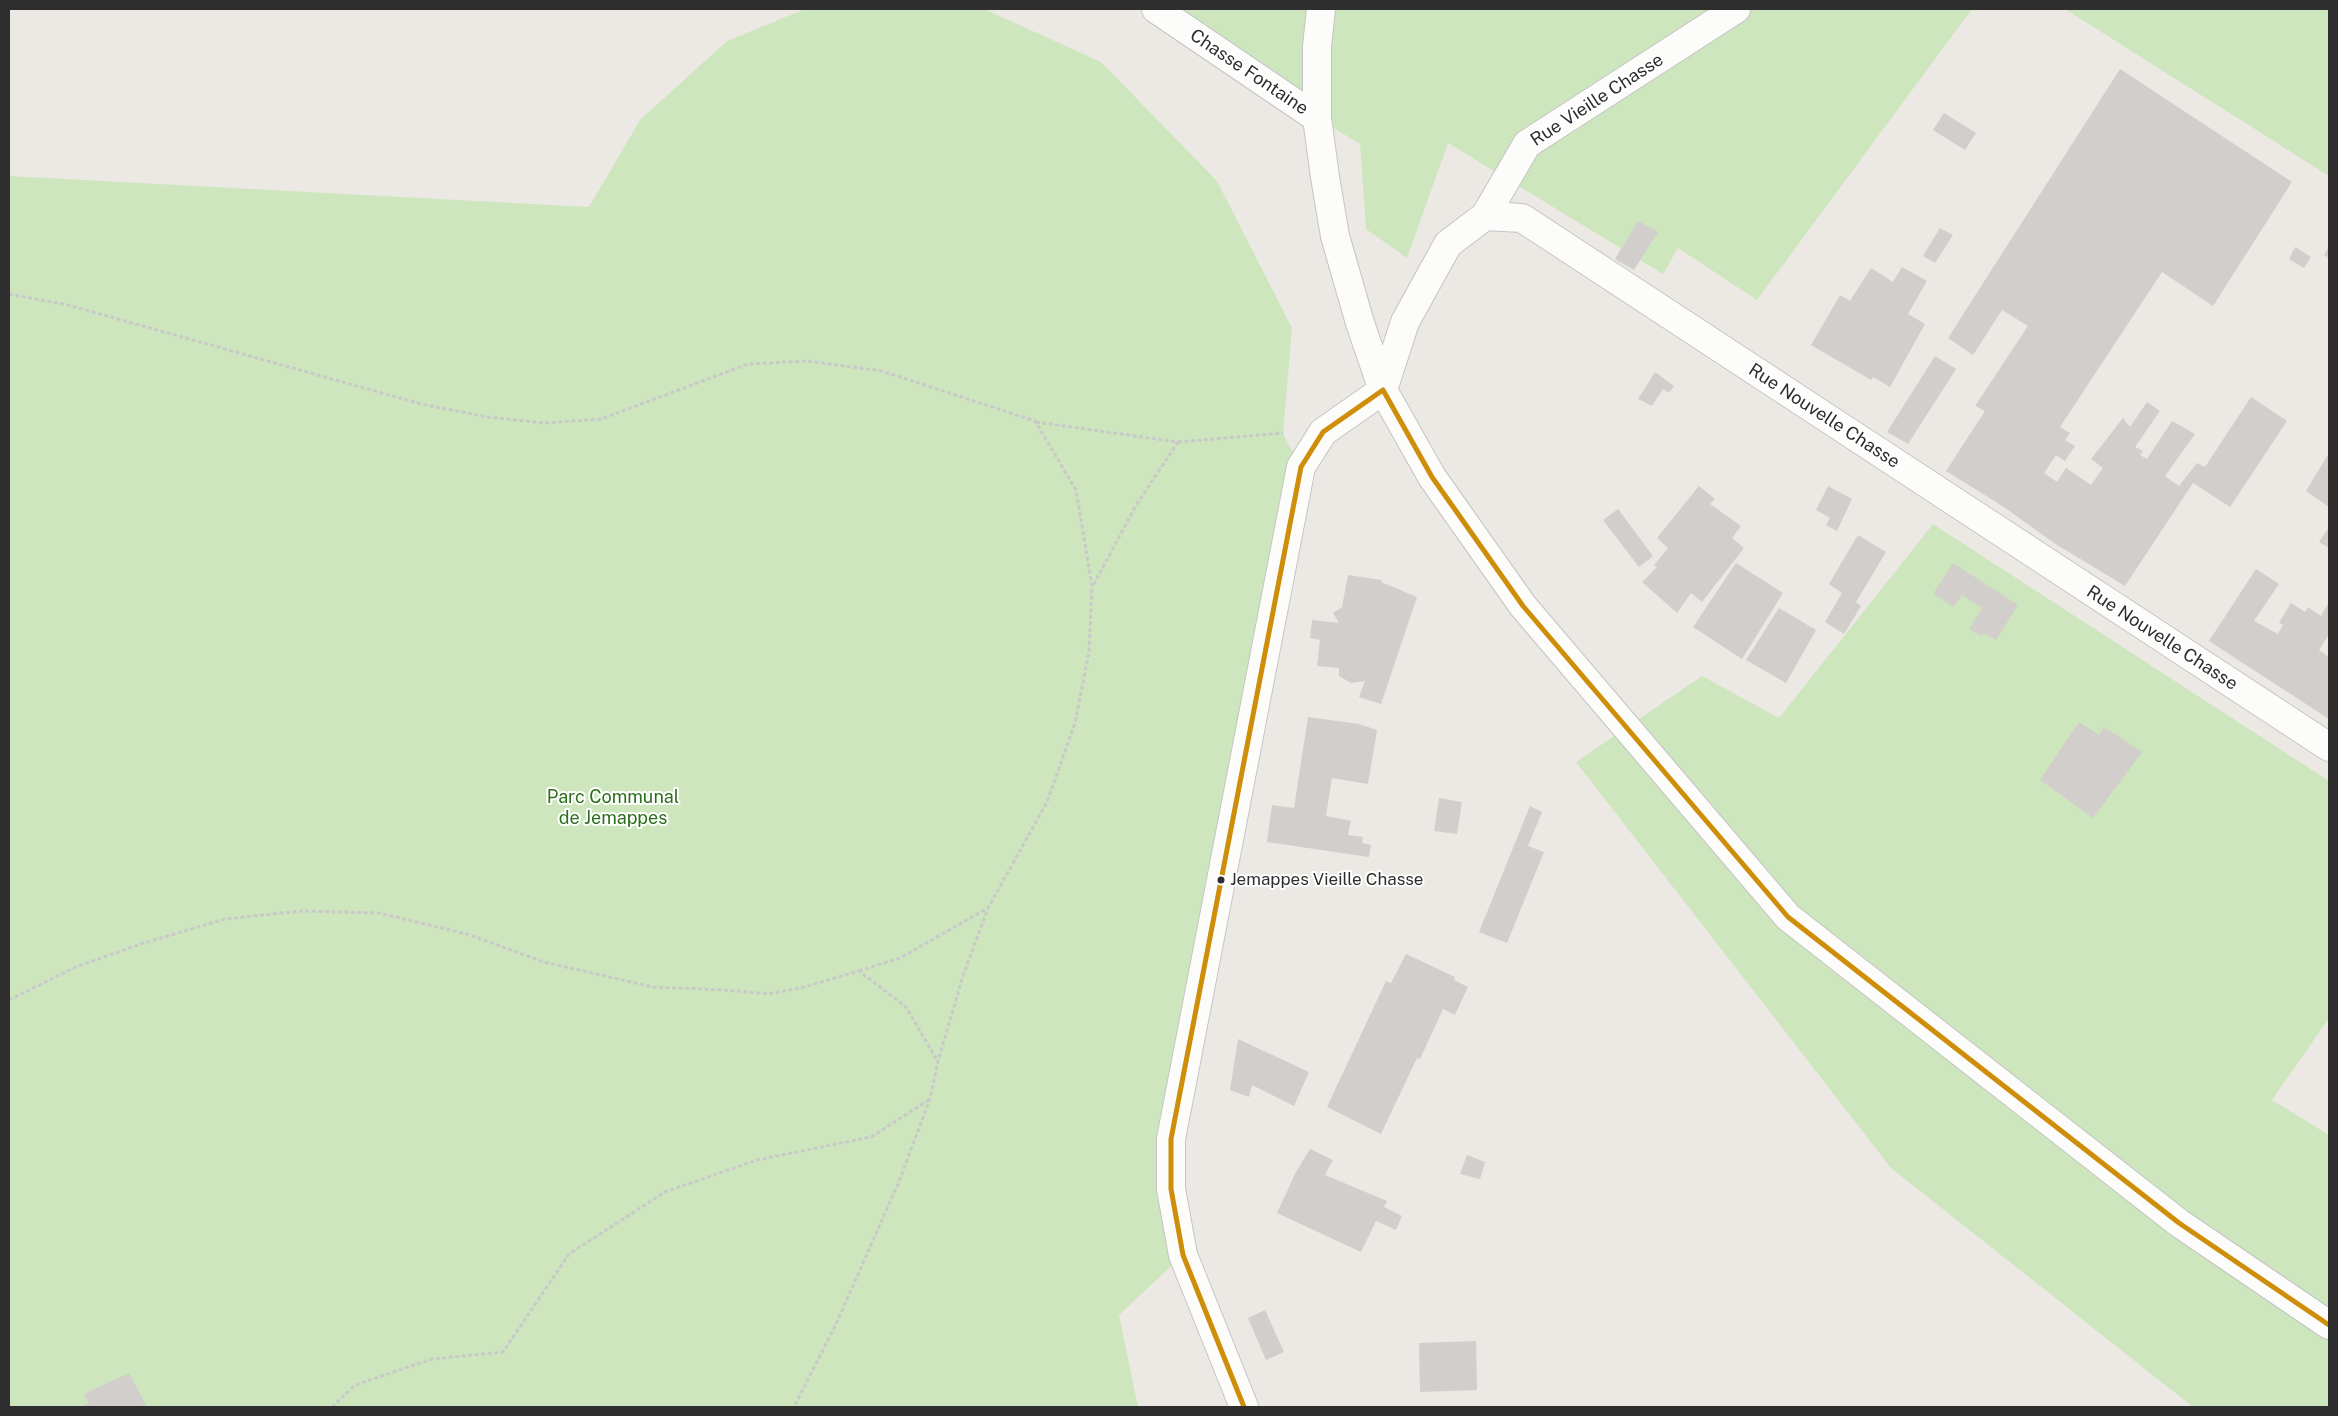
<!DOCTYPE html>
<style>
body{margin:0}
#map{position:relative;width:2338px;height:1416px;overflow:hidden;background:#ece8e4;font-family:"Public Sans",sans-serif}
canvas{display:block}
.frame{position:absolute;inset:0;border:10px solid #2e2e2e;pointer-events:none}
</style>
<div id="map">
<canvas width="2338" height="1416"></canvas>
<div class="frame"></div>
</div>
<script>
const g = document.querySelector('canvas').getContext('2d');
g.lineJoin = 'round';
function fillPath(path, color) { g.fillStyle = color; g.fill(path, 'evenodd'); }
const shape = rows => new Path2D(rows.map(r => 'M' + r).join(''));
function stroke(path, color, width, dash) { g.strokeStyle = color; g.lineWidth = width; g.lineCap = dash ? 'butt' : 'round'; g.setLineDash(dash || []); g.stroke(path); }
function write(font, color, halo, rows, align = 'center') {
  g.font = font + ' "Public Sans",sans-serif'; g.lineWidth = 4; g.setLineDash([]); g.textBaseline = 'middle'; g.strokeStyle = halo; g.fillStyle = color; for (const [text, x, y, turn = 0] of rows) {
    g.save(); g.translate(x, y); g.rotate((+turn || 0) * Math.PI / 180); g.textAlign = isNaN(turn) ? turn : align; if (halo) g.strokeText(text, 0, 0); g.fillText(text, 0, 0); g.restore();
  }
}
const green = shape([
 [805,9,984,9,1101,62,1217,181,1292,328,1283,434,1301,467,1171,1139,1183,1255,1119,1315,1138,1407,9,1407,9,176,589,207,640,120,727,41],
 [1156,9,1972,9,1757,300,1678,248,1663,274,1448,143,1407,258,1366,229,1360,144,1317,118],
 [2065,9,2329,9,2329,176],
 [1933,524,2329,781,2329,1018,2272,1100,2329,1135,2329,1407,2193,1407,1891,1168,1576,762,1702,676,1779,718]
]);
const building = shape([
 [2120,69,2292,182,2213,306,2162,272,2060,427,2070,433,2065,440,2075,446,2065,461,2056,455,2044,473,2057,482,2066,468,2091,485,2103,468,2091,459,2123,418,2130,427,2147,402,2160,411,2135,447,2143,451,2140,455,2147,459,2172,421,2195,434,2165,476,2179,486,2197,463,2205,467,2251,397,2287,421,2230,507,2193,483,2125,586,2054,543,2004,507,1946,471,1985,411,1975,406,2028,326,2002,310,1973,355,1948,338],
 [1944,113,1976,133,1965,150,1933,130],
 [1638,221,1658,232,1634,270,1615,259],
 [1940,228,1953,235,1935,263,1923,256],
 [2329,246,2329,258,2324,255],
 [2295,247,2311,257,2304,268,2289,259],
 [1902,267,1927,281,1908,314,1925,324,1890,387,1873,377,1871,380,1811,345,1840,295,1850,301,1871,268,1893,282],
 [1935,356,1956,369,1908,444,1887,432],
 [1655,372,1674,386,1669,393,1663,389,1652,406,1638,399],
 [2329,453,2329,507,2306,491],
 [1699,486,1715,499,1710,504,1741,526,1732,538,1744,548,1702,602,1691,593,1677,613,1642,582,1657,567,1654,565,1668,548,1657,538],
 [1828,486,1852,499,1837,531,1826,525,1830,518,1816,510],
 [1618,509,1653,556,1639,567,1603,520],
 [2329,527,2329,548,2319,542],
 [1858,535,1886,552,1856,602,1861,606,1844,634,1825,622,1842,593,1829,584],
 [1736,563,1783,593,1742,659,1693,627],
 [1953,563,2018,605,1996,640,1984,633,1982,636,1969,629,1982,608,1962,595,1954,607,1933,594],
 [2256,569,2279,584,2254,621,2278,634,2283,625,2279,623,2291,603,2305,612,2308,607,2321,616,2329,602,2329,634,2319,650,2329,657,2329,719,2209,641],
 [1348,575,1382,580,1381,582,1417,597,1381,704,1359,697,1365,681,1351,683,1339,676,1339,668,1317,666,1320,640,1310,638,1312,620,1339,623,1333,613,1342,607],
 [1779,608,1816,630,1786,683,1746,660],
 [1308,717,1359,724,1377,730,1368,784,1332,778,1326,816,1351,821,1348,835,1363,837,1362,843,1371,845,1369,857,1267,842,1272,805,1294,808],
 [2079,722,2099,735,2104,727,2142,752,2093,818,2040,780],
 [1439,798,1462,802,1457,834,1434,831],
 [1530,806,1542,812,1528,846,1544,852,1507,943,1479,932],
 [1406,954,1455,977,1454,980,1468,987,1455,1015,1443,1009,1420,1059,1417,1058,1381,1134,1327,1107,1386,981,1391,983],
 [1238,1039,1309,1072,1294,1106,1252,1085,1249,1097,1230,1090],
 [1310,1149,1333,1160,1325,1175,1387,1201,1384,1207,1402,1216,1396,1230,1376,1221,1361,1252,1277,1213,1296,1172],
 [1467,1155,1485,1162,1480,1179,1460,1174],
 [1265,1310,1284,1352,1266,1360,1248,1318],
 [1476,1341,1477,1390,1420,1392,1419,1343],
 [129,1373,147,1407,81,1407,89,1403,84,1394]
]);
const path = shape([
 [9,294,68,305,421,404,487,417,545,423,601,419,748,364,808,361,882,371,1035,421,1076,490,1092,586,1089,652,1075,723,1047,802,988,908,963,976,938,1061,930,1099,898,1184,836,1324,794,1407],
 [1036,422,1178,442,1135,507,1093,586],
 [1178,442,1283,433],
 [859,971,900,958,988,908],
 [9,1000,78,966,144,943,225,919,301,911,379,913,467,934,544,962,653,987,725,990,769,994,804,987,859,971,906,1007,937,1060],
 [332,1407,355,1385,432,1359,503,1352,569,1254,665,1192,757,1160,871,1137,930,1099]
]);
const minor = shape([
 [1156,9,1317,118],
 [1321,9,1317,46,1317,118,1325,177,1335,236,1360,323,1383,390],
 [1485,216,1527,144,1736,9],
 [1383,390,1405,322,1448,244,1485,216,1522,218,2329,747]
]);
const tertiary = shape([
 [1244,1407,1183,1255,1171,1189,1171,1139,1301,467,1323,432,1383,390,1432,477,1523,606,1788,917,2179,1223,2329,1325]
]);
const bus1 = shape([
 [1383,390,1432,477,1523,606,1788,917,2179,1223,2329,1325],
 [1244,1407,1183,1255,1171,1189,1171,1139,1301,467,1323,432,1383,390]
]);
const markers = [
 [1221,880,4.5,"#2e2e2e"]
];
const busNames = [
 ["Jemappes Vieille Chasse",1230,880]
];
const streetNames = [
 ["Chasse Fontaine",1249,72,34],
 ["Rue Vieille Chasse",1597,100,-33],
 ["Rue Nouvelle Chasse",1824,416,33],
 ["Rue Nouvelle Chasse",2162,638,33]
];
const parkNames = [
 ["Parc Communal",613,797],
 ["de Jemappes",613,818]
];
fillPath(green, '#cee6be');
fillPath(building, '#d1cecb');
stroke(minor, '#c5c4c5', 30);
stroke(tertiary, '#c5c4c5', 30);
stroke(path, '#c9c9c8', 3, [4, 2.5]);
stroke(minor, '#fcfcfb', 28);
stroke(tertiary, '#fcfcfb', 28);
stroke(bus1, '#cf8e09', 5);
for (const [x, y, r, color] of markers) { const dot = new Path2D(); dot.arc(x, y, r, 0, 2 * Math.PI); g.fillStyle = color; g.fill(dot); stroke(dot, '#fff', 2); }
write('17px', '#2e2e2e', '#fff', busNames, 'left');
write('18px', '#2e2e2e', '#fff', streetNames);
write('18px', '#2c6e1b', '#fff', parkNames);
</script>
